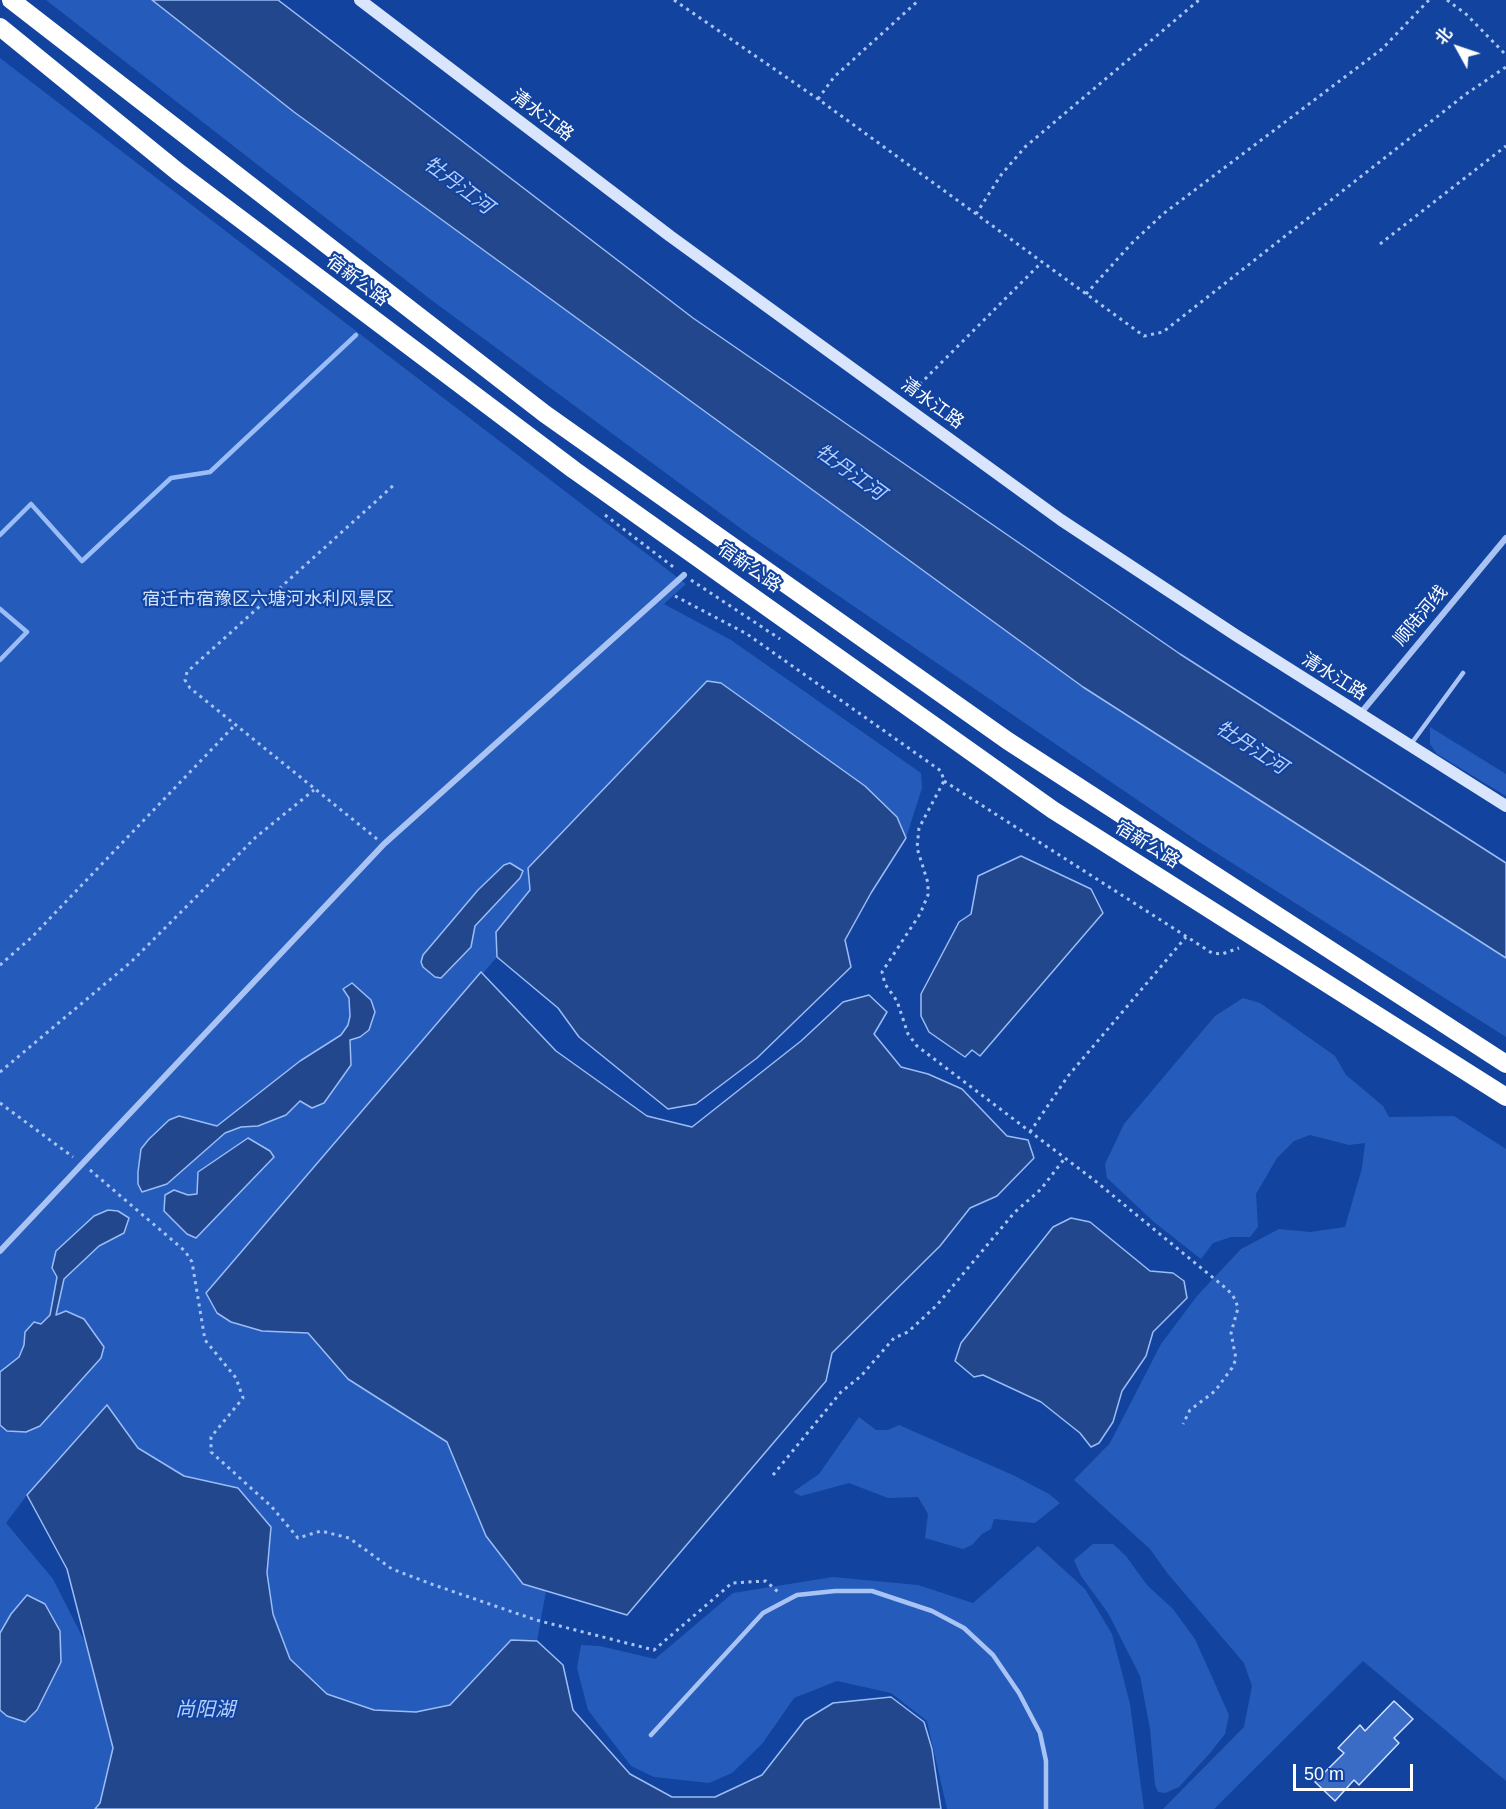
<!DOCTYPE html>
<meta charset="utf-8">
<style>
body{margin:0}
#map{position:relative;width:1506px;height:1809px;overflow:hidden;background:#12439e;font-family:Arial,"Noto Sans SC",sans-serif}
canvas{display:block}
.north{position:absolute;left:1428px;top:18px;width:60px;height:60px;-webkit-text-stroke:4px #12439e;paint-order:stroke;rotate:310deg;font-size:16px;font-weight:700;line-height:24px;text-align:center;color:#fff}
.north::after{content:'';display:block;margin:auto;width:21px;height:27px;background:#fff;clip-path:polygon(50% 0,100% 100%,50% 72%,0 100%)}
.scale{position:absolute;left:1293px;top:1764px;width:120px;height:27px;box-sizing:border-box;border:3px solid #fff;border-top:0;padding-left:8px;font-size:18px;line-height:21px;white-space:nowrap;color:#fff;-webkit-text-stroke:4px #12439e;paint-order:stroke}
</style>
<div id="map">
<canvas width="1506" height="1809"></canvas>
<div class="north">北</div>
<div class="scale">50 m</div>
</div>
<script>
const g = document.querySelector('canvas').getContext('2d');
g.lineJoin = 'round';
function fillPath(path, color) { g.fillStyle = color; g.fill(path, 'evenodd'); }
const shape = rows => new Path2D(rows.map(r => 'M' + r).join(''));
function stroke(path, color, width, dash) { g.strokeStyle = color; g.lineWidth = width; g.lineCap = dash ? 'butt' : 'round'; g.setLineDash(dash || []); g.stroke(path); }
function write(font, color, halo, rows, align = 'center') {
  g.font = font + ' Arial,"Noto Sans SC",sans-serif'; g.lineWidth = 4.5; g.setLineDash([]); g.textBaseline = 'middle'; g.strokeStyle = halo; g.fillStyle = color; for (const [text, x, y, turn = 0] of rows) {
    g.save(); g.translate(x, y); g.rotate((+turn || 0) * Math.PI / 180); g.textAlign = isNaN(turn) ? turn : align; if (halo) g.strokeText(text, 0, 0); g.fillText(text, 0, 0); g.restore();
  }
}
const green = shape([
 [46,0,152,0,294,112,859,524,1322,840,1506,958,1506,1037,1196,840,751,536,430,299],
 [0,58,686,584,664,604,731,640,921,773,922,788,906,838,897,817,530,890,496,932,497,957,206,1293,262,1331,308,1333,348,1379,447,1442,486,1536,523,1584,546,1591,537,1641,511,1640,450,1705,416,1712,374,1710,327,1694,290,1659,273,1614,267,1573,271,1527,238,1488,184,1476,138,1448,107,1405,27,1495,6,1523,53,1579,90,1652,113,1749,100,1803,95,1809,0,1809],
 [1430,727,1506,774,1506,796,1437,754,1430,744],
 [1243,998,1260,1003,1335,1056,1346,1075,1383,1106,1389,1117,1454,1116,1506,1149,1506,1781,1363,1661,1214,1809,1163,1809,1244,1727,1252,1686,1244,1663,1168,1574,1150,1549,1074,1480,1110,1443,1161,1344,1197,1296,1241,1249,1279,1229,1310,1232,1345,1227,1362,1168,1365,1143,1349,1145,1310,1135,1294,1141,1277,1158,1256,1194,1258,1227,1250,1237,1231,1237,1213,1243,1201,1259,1154,1222,1107,1178,1105,1164,1124,1124,1215,1016],
 [859,1417,876,1430,888,1430,899,1425,1015,1476,1049,1494,1060,1503,1035,1523,994,1519,991,1529,982,1534,972,1545,963,1549,925,1538,928,1514,918,1497,888,1498,849,1483,801,1496,793,1492,819,1474],
 [1093,1544,1113,1544,1126,1556,1147,1585,1173,1609,1195,1639,1229,1715,1225,1734,1210,1753,1179,1787,1165,1793,1158,1792,1155,1785,1150,1729,1140,1676,1108,1613,1081,1576,1074,1560],
 [1038,1546,1085,1589,1112,1634,1130,1704,1144,1809,947,1809,927,1721,891,1693,837,1681,794,1698,762,1744,732,1773,709,1783,654,1777,631,1766,588,1710,577,1668,581,1645,600,1646,655,1659,733,1593,833,1577,918,1585,973,1603]
]);
const water = shape([
 [152,0,278,0,693,318,1180,654,1506,863,1506,958,1083,687,294,112,152,0],
 [707,681,721,683,865,786,897,817,906,838,871,893,845,940,851,967,757,1058,696,1104,668,1109,579,1037,558,1008,497,957,496,932,530,890,528,868,707,681],
 [1021,856,1091,889,1103,913,980,1056,972,1050,965,1057,929,1032,921,1016,921,994,959,922,971,914,978,876,1021,856],
 [510,863,523,871,520,878,475,926,471,947,441,978,435,977,423,967,421,962,423,955,478,890,504,865,510,863],
 [481,972,556,1051,647,1116,692,1127,801,1041,843,1002,869,995,887,1012,874,1034,901,1067,928,1074,962,1089,1007,1136,1028,1140,1034,1158,997,1196,970,1208,940,1246,832,1353,826,1381,627,1615,523,1584,486,1536,447,1442,348,1379,308,1333,262,1331,231,1322,217,1313,206,1293,481,972],
 [352,983,371,1000,375,1012,369,1030,360,1037,350,1040,351,1065,324,1103,312,1108,300,1101,286,1115,258,1126,241,1127,225,1133,167,1184,142,1192,138,1184,138,1172,141,1149,149,1139,169,1120,179,1116,217,1126,300,1061,341,1035,348,1025,350,1016,349,998,343,989,352,983],
 [248,1138,270,1151,274,1157,196,1238,187,1234,164,1211,165,1195,174,1190,188,1195,197,1194,198,1172,248,1138],
 [108,1210,118,1211,129,1218,124,1233,99,1246,64,1279,56,1315,66,1311,84,1319,104,1347,101,1358,40,1426,26,1432,7,1431,0,1425,0,1372,19,1357,24,1345,25,1332,34,1322,41,1324,50,1315,57,1277,52,1268,56,1251,94,1216,108,1210],
 [1071,1218,1090,1222,1150,1271,1173,1273,1184,1281,1187,1298,1153,1332,1146,1356,1122,1391,1113,1422,1099,1443,1091,1447,1080,1433,1041,1402,983,1375,974,1377,955,1361,961,1343,1053,1227,1071,1218],
 [107,1405,138,1448,184,1476,238,1488,271,1527,267,1573,273,1614,290,1659,327,1694,374,1710,416,1712,450,1705,511,1640,537,1641,563,1665,573,1710,630,1774,672,1797,715,1797,762,1775,805,1720,833,1703,891,1697,924,1722,932,1749,941,1809,95,1809,100,1803,113,1748,67,1569,27,1495,107,1405],
 [27,1595,45,1604,60,1631,61,1662,37,1710,25,1722,7,1716,0,1710,0,1633,11,1614,27,1595]
]);
const stream = shape([
 [0,535,31,504,82,561,171,478,210,472,356,335],
 [0,609,27,632,0,660]
]);
const building = shape([
 [1394,1701,1413,1719,1394,1738,1399,1743,1359,1785,1354,1780,1335,1801,1315,1782,1344,1753,1338,1748,1360,1725,1365,1731,1394,1701]
]);
const path = shape([
 [674,0,818,99,1144,336,1163,332,1466,94,1506,67],
 [1447,0,1466,14,1506,55],
 [818,99,834,77,919,0],
 [976,214,1001,175,1025,147,1199,0],
 [1380,244,1506,146],
 [1086,294,1131,244,1163,214,1382,49,1429,0],
 [909,395,1042,262],
 [605,515,676,569],
 [691,580,780,639],
 [675,596,747,634,941,771,944,781,919,828,917,848,928,883,928,895,920,914,882,972,885,984,897,1001,908,1034,917,1046,1094,1180,1228,1290,1235,1299,1238,1308,1231,1333,1236,1359,1232,1368,1215,1391,1190,1410,1183,1424],
 [944,781,1212,953,1222,954,1239,948],
 [377,839,190,688,185,680,187,672,395,484],
 [0,965,32,937,235,725],
 [0,1072,131,962,256,837,314,790],
 [0,1103,73,1157],
 [1030,1132,1068,1076,1186,937],
 [90,1170,185,1251,192,1262,205,1340,236,1378,243,1398,211,1437,211,1452,271,1506,298,1538,321,1531,349,1538,392,1569,434,1585,536,1620,654,1650,732,1583,766,1581,779,1593],
 [773,1475,841,1392,861,1376,894,1338,908,1332,937,1305,1014,1213,1041,1189,1065,1158]
]);
const lane = shape([
 [1411,744,1463,673],
 [651,1735,763,1613,797,1595,835,1591,872,1591,932,1611,964,1628,993,1655,1019,1693,1040,1733,1046,1761,1046,1809]
]);
const street = shape([
 [1360,714,1506,538],
 [0,1251,384,844,684,575]
]);
const secondary = shape([
 [360,0,670,236,1061,520,1237,636,1506,806]
]);
const highway = shape([
 [11,0,545,414,1008,741,1506,1064],
 [0,27,178,172,574,470,1053,810,1506,1097]
]);
const streetNames = [
 ["清水江路",542,116,37],
 ["宿新公路",357,281,37],
 ["清水江路",932,404,36],
 ["宿新公路",749,568,35],
 ["顺陆河线",1421,616,-50],
 ["清水江路",1334,677,32],
 ["宿新公路",1147,845,32]
];
const parkNames = [
 ["宿迁市宿豫区六塘河水利风景区",268,600]
];
const waterNames = [
 ["牡丹江河",458,186,37],
 ["牡丹江河",850,473,36],
 ["牡丹江河",1251,748,33],
 ["尚阳湖",205,1710]
];
fillPath(green, '#255cbc');
fillPath(water, '#23478c');
stroke(water, '#9bbdf7', 1.5);
stroke(stream, '#9bbdf7', 4.5);
fillPath(building, '#3b6cc5');
stroke(building, '#d1e1fe', 1.5);
stroke(path, '#a9c4f4', 3, [3, 4.5]);
stroke(lane, '#a9c4f4', 4.5);
stroke(street, '#a9c4f4', 6);
stroke(secondary, '#d9e5fd', 12);
stroke(highway, '#fff', 18);
write('18px', '#fff', '#12439e', streetNames);
write('18px', '#d1e1fe', '#12439e', parkNames);
write('italic 20px', '#b5cffb', '#12439e', waterNames);
</script>
